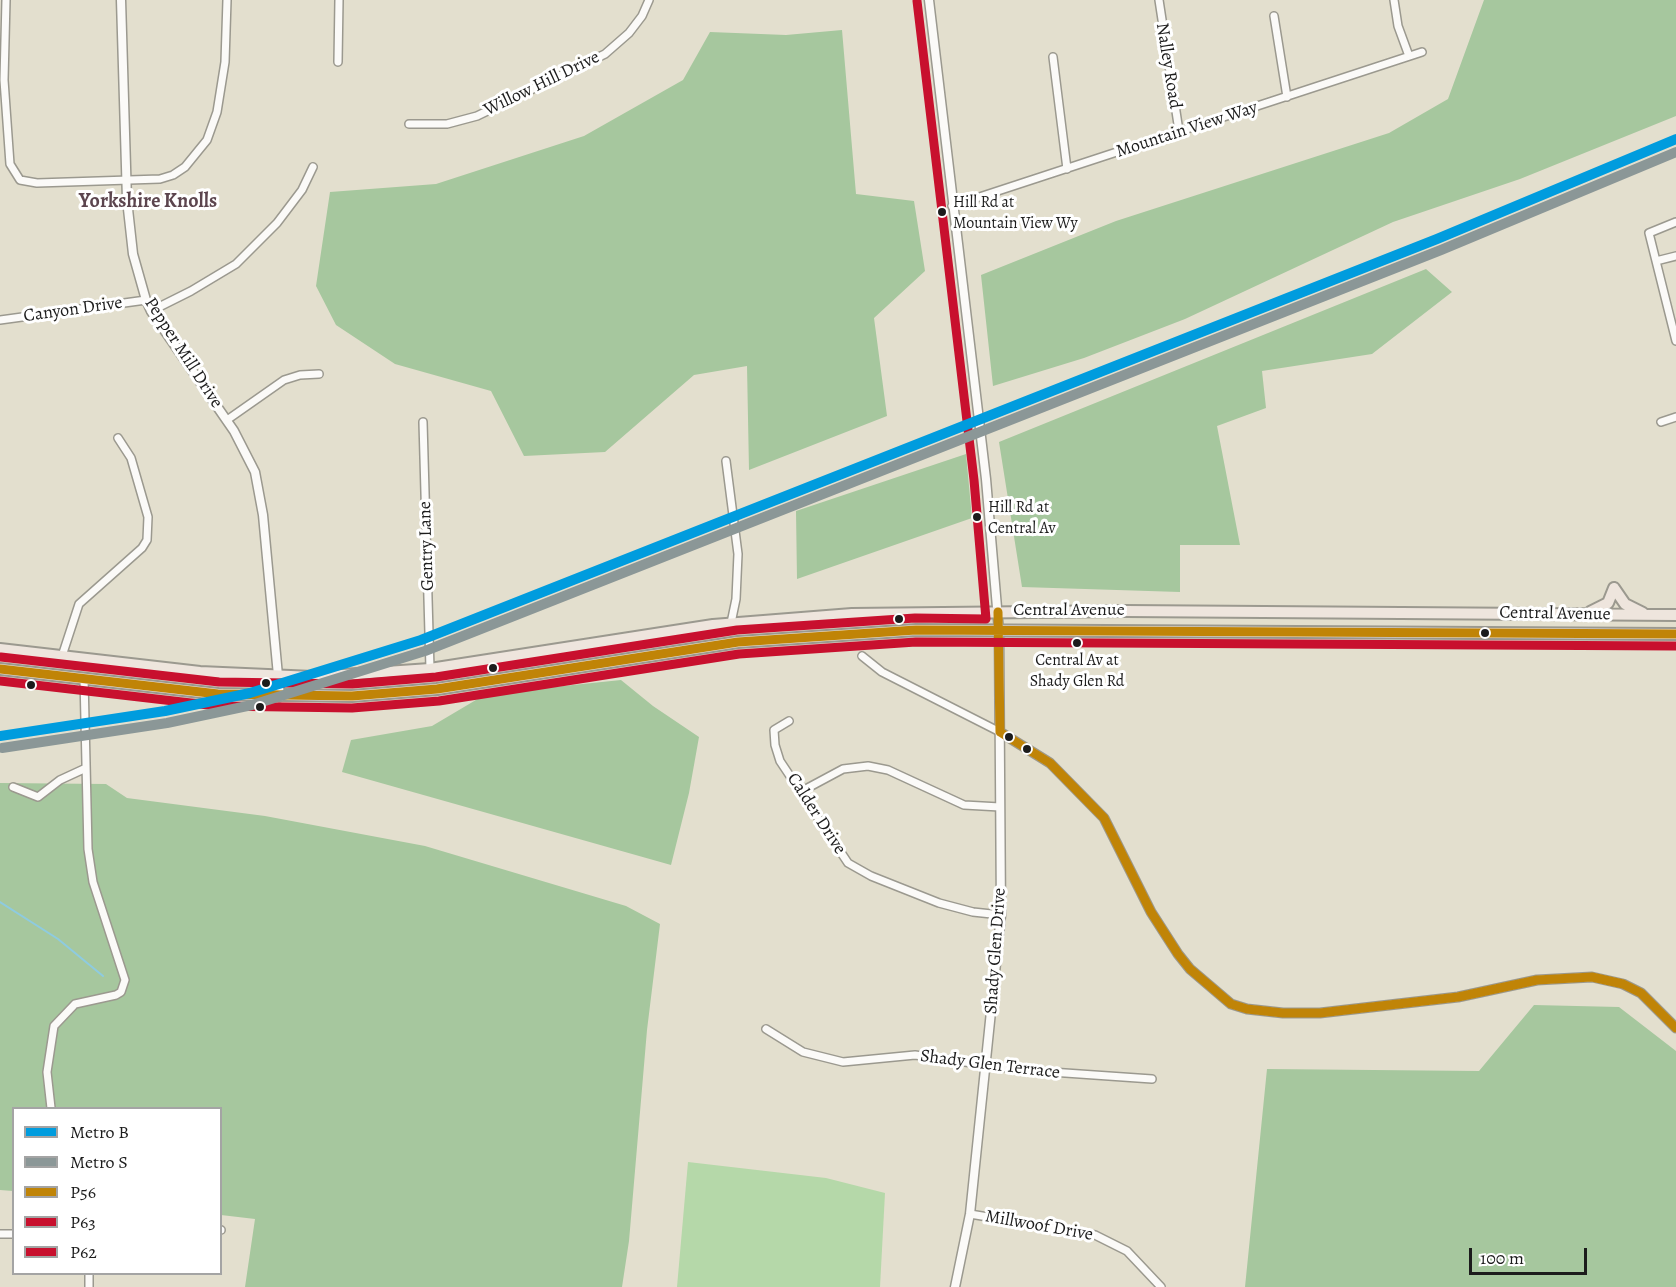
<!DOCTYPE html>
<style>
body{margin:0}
#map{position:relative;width:1676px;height:1287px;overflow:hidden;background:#e3dfce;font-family:Alegreya,serif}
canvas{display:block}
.legend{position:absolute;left:12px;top:1107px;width:210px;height:168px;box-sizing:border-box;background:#fff;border:2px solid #a4a4a4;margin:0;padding:8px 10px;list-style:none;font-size:18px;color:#1c1c1c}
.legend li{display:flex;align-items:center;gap:12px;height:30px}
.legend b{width:30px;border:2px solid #a4a4a4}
.scale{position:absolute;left:1469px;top:1248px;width:118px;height:27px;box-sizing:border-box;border:3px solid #1c1c1c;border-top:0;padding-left:8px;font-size:18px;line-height:21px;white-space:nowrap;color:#1c1c1c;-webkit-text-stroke:4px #fff;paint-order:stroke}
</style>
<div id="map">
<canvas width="1676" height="1287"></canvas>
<ul class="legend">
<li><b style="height:8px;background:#009cde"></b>Metro B</li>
<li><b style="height:8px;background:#8b9797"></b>Metro S</li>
<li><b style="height:8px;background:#c08407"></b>P56</li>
<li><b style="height:8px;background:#c8102e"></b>P63</li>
<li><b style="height:8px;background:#c8102e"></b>P62</li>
</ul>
<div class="scale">100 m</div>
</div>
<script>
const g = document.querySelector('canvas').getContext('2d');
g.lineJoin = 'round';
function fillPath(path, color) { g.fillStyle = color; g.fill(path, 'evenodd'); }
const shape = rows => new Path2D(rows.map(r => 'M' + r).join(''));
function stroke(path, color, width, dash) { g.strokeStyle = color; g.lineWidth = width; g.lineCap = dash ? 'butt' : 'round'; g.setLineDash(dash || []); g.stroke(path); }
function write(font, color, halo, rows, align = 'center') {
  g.font = font + ' Alegreya,serif'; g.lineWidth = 6; g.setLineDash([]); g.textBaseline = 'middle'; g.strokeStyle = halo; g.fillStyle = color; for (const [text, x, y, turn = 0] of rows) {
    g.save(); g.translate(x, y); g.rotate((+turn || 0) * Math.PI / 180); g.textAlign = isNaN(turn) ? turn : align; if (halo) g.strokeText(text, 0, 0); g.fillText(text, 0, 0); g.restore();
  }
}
const green = shape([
 [688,1162,826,1178,885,1193,880,1287,677,1287]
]);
const forest = shape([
 [1484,0,1676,0,1676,116,1520,179,1393,222,1185,319,1084,358,993,386,981,275,1116,221,1389,133,1448,99],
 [842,30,856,194,914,201,925,271,874,318,887,416,749,470,747,366,694,375,605,452,524,456,491,391,395,364,336,325,316,286,330,192,436,184,584,136,683,80,710,32,786,35],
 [1426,269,1452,292,1372,354,1262,371,1266,408,1217,426,1240,545,1180,545,1180,592,1022,587,999,442],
 [966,454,972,518,797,579,796,511],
 [621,680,653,706,699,737,689,793,671,865,342,772,351,740,432,726,486,694],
 [0,783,106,784,127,798,265,816,425,846,626,906,660,924,647,1030,629,1241,622,1287,245,1287,255,1219,221,1215,220,1108,14,1108,13,1191,0,1190],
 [1534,1005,1619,1007,1676,1051,1676,1287,1245,1287,1267,1069,1479,1071]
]);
const stream = shape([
 [0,902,58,939,103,976]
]);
const minor = shape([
 [6,0,4,80,10,164,20,180,37,183,160,179,173,175,185,167,207,140,217,112,225,62,227,0],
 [1159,0,1179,131],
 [1394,0,1398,26,1409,56],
 [1274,16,1287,97],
 [1053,57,1067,169],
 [338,62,339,0],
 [409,124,447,124,477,116,605,54,629,33,642,16,649,0],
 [952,206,1422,52],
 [1676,222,1649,233,1676,341],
 [1656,261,1676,256],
 [151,311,191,291,236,264,277,223,302,190,313,167],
 [0,320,146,300],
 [227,420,284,380,300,375,319,374],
 [423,422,430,669],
 [1661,422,1676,417],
 [726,461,738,554,736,599,731,623],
 [62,656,79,604,142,548,147,540,148,517,131,458,118,438],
 [862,656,882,672,1000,732],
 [789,721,774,730,775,745,780,761,848,863,871,876,939,903,973,912,1001,915],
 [13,787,38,797,60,780,86,768],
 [802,791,843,769,868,766,888,770,964,805,1000,807],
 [766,1029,803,1052,843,1062,915,1055,1022,1070,1152,1079],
 [51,1108,47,1072,54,1026,75,1004,116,995,121,992,125,980,93,882,88,849,84,678],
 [970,1214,1095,1235,1127,1251,1161,1287],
 [220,1230,221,1230],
 [0,1234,14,1234],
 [89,1287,89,1274]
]);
const tertiary = shape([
 [121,0,127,200,133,254,146,300,151,311,234,431,255,472,263,515,280,697],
 [929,0,986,479,999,631,1001,915,970,1214,955,1287],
 [1000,732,1050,763,1104,818,1151,912,1178,954,1190,969,1231,1004,1247,1009,1283,1013,1320,1013,1458,997,1537,980,1592,977,1623,984,1641,993,1676,1028]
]);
const primary = shape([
 [1614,588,1625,604,1643,613],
 [1590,612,1608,603,1614,588],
 [0,649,200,672,313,677,430,669,713,625,852,614,1126,611,1676,615],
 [0,669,218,694,352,696,437,689,738,642,916,630,1676,634]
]);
const bus1 = shape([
 [998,612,1000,732],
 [0,669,218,694,352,696,437,689,738,642,916,630,1676,634],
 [1000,732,1050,763,1104,818,1151,912,1178,954,1190,969,1231,1004,1247,1009,1283,1013,1320,1013,1458,997,1537,980,1592,977,1623,984,1641,993,1676,1028]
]);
const bus2 = shape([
 [0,681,217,706,352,708,439,701,739,654,916,642,1676,646]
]);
const bus3 = shape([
 [1,657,219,682,352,684,436,677,737,630,915,618,986,619,974,480,917,1]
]);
const metro1 = shape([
 [0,736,165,711,250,693,421,640,1437,239,1676,139]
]);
const metro2 = shape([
 [2,748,167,723,252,705,425,651,1441,250,1676,152]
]);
const markers = [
 [942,212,5,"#1c1c1c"],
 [977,517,5,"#1c1c1c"],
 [899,619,5,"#1c1c1c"],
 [1485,633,5,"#1c1c1c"],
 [1077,643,5,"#1c1c1c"],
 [493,668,5,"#1c1c1c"],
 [266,683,5,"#1c1c1c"],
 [31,685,5,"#1c1c1c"],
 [260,707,5,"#1c1c1c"],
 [1009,737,5,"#1c1c1c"],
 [1027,749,5,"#1c1c1c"]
];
const busNames = [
 ["Hill Rd at",953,203],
 ["Mountain View Wy",953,224],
 ["Hill Rd at",988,508],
 ["Central Av",988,529],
 ["Central Av at",1077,661,"center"],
 ["Shady Glen Rd",1077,682,"center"]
];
const streetNames = [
 ["Nalley Road",1168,66,81],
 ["Willow Hill Drive",542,84,-26],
 ["Mountain View Way",1187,130,-18],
 ["Canyon Drive",73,310,-8],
 ["Pepper Mill Drive",183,353,57],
 ["Gentry Lane",427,546,-92],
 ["Central Avenue",1069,611],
 ["Central Avenue",1555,614,1],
 ["Calder Drive",816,814,57],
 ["Shady Glen Drive",996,951,-86],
 ["Shady Glen Terrace",990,1065,7],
 ["Millwoof Drive",1039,1226,10]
];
const neighbourhoodNames = [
 ["Yorkshire Knolls",148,202]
];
fillPath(green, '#b5d8a9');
fillPath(forest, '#a6c79e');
stroke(stream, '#8ecbe0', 2);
stroke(minor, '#9b998f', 10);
stroke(tertiary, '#9b998f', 11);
stroke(primary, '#9b998f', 14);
stroke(minor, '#fbfaf8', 7);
stroke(tertiary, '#fbfaf8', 8);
stroke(primary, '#eee5dd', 10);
stroke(bus1, '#c08407', 9);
stroke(bus2, '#c8102e', 9);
stroke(bus3, '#c8102e', 9);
stroke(metro1, '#009cde', 10);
stroke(metro2, '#8b9797', 10);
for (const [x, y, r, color] of markers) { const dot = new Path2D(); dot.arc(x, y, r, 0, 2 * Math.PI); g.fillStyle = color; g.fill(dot); stroke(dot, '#fff', 2); }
write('16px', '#1c1c1c', '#fff', busNames, 'left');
write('18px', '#1c1c1c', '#fff', streetNames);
write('bold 20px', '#5c454e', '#fff', neighbourhoodNames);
</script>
